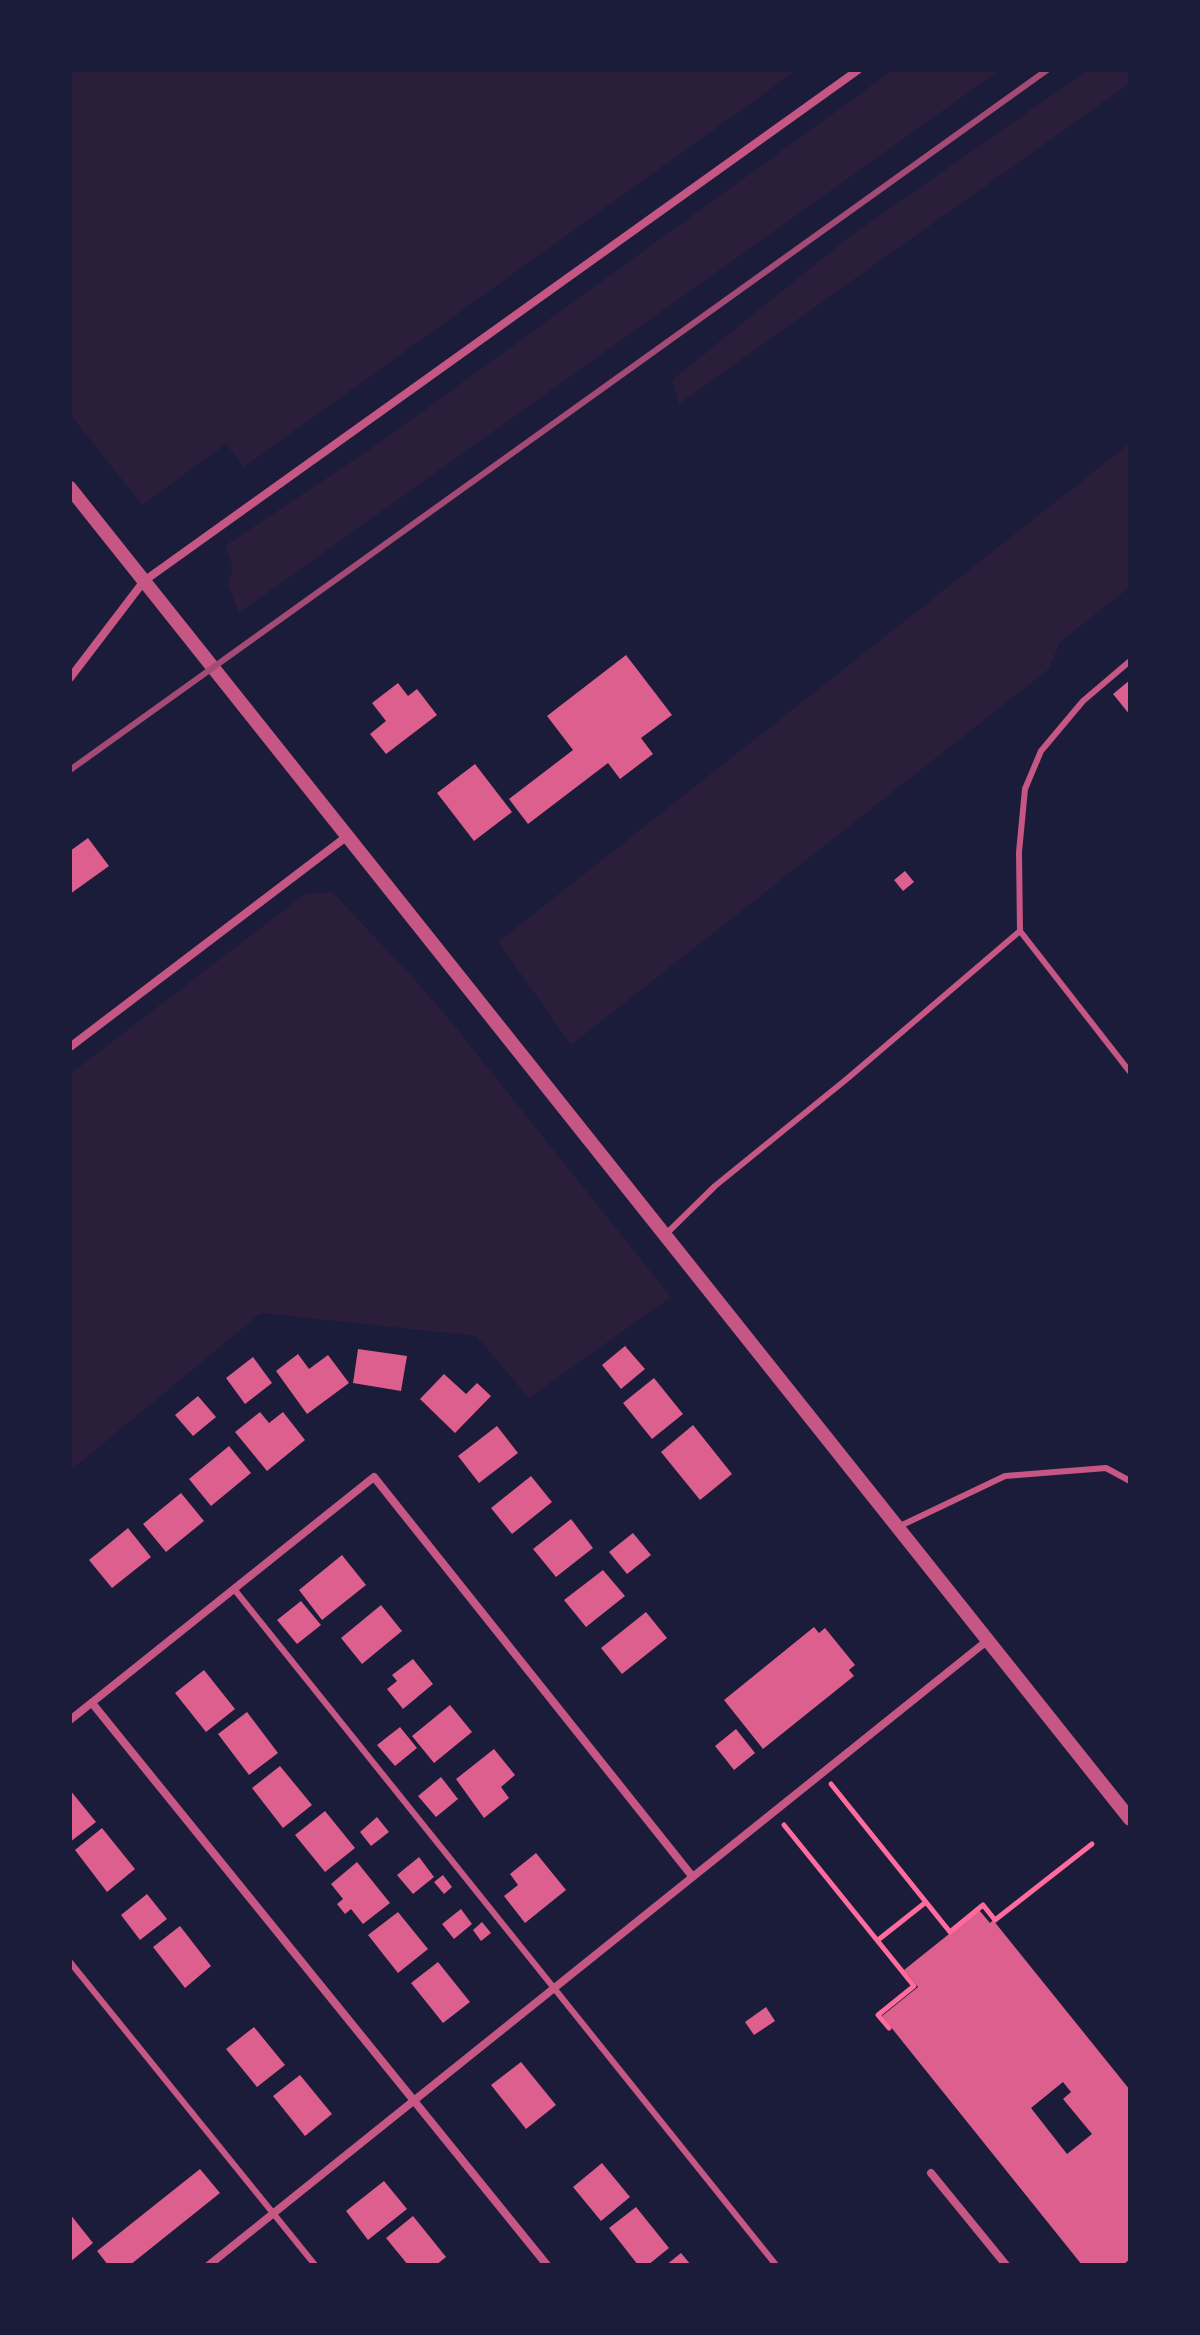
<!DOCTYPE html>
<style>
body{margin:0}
#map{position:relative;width:1200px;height:2335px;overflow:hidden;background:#1b1b3a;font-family:Inter,sans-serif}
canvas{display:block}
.frame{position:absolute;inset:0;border:72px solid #1b1b3a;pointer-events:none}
</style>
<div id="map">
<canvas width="1200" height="2335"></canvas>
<div class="frame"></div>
</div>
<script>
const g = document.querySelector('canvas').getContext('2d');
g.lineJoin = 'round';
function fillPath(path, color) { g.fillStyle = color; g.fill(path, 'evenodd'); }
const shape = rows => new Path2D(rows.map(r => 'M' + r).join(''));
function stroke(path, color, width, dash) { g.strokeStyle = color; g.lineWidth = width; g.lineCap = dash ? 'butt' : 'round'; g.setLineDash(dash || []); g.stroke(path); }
const green = shape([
 [70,70,797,70,244,467,226,444,142,505,70,414],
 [893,70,1000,70,239,613,228,585,233,568,225,546,372,448],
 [1088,70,1130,70,1130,83,679,404,672,380,849,237],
 [1130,443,1130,587,1060,642,1049,669,571,1045,498,942],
 [332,892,409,973,453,1024,671,1297,529,1398,476,1336,261,1313,70,1471,70,1074,305,894]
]);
const building = shape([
 [626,655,672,715,641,738,653,754,620,779,608,763,528,824,509,799,573,750,547,716],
 [1130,680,1130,715,1113,694],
 [398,683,408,696,417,689,437,715,386,754,370,734,386,721,372,703],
 [475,764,512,812,474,841,437,793],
 [88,838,109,866,70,894,70,851],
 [905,871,914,882,903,891,894,880],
 [625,1346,645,1369,621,1389,602,1365],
 [358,1349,407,1356,401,1391,353,1383],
 [298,1354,309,1369,328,1355,349,1383,307,1414,276,1371],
 [253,1357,272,1383,245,1404,226,1378],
 [444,1374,466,1394,477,1383,491,1396,455,1433,420,1399],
 [654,1378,683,1414,652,1439,623,1403],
 [198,1396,216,1417,193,1436,175,1415],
 [260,1412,269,1423,283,1412,305,1440,267,1471,235,1432],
 [693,1425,732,1474,700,1500,661,1452],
 [497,1426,518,1453,479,1483,458,1456],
 [229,1446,251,1473,211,1506,189,1479],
 [531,1476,552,1502,512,1534,491,1508],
 [181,1493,204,1521,166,1552,143,1524],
 [571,1519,593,1548,556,1577,533,1549],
 [128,1528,151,1557,112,1588,89,1560],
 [633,1533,651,1555,627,1574,609,1552],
 [342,1555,366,1585,322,1620,299,1590],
 [603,1570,625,1596,586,1627,564,1600],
 [301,1601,321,1625,297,1644,277,1620],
 [381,1605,402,1631,362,1664,341,1638],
 [646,1612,667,1638,622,1674,601,1648],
 [814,1627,819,1633,825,1628,855,1665,849,1670,854,1676,763,1749,724,1700],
 [413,1659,433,1684,403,1709,387,1689,397,1681,392,1675],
 [204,1670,235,1709,206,1732,175,1693],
 [450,1705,472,1732,434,1763,412,1736],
 [247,1712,278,1753,249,1775,218,1734],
 [400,1727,417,1748,395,1766,377,1745],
 [736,1729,755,1753,734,1770,715,1746],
 [494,1749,515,1775,501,1787,509,1798,484,1818,456,1779],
 [280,1766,312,1805,283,1828,252,1788],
 [441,1777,458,1799,436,1817,418,1796],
 [70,1790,96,1822,70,1842],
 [325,1811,355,1848,325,1872,295,1835],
 [377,1817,389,1832,371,1846,360,1832],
 [102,1828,135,1869,107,1892,75,1850],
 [536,1853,566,1890,525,1923,504,1896,518,1885,510,1874],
 [419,1857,434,1877,413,1894,397,1875],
 [357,1862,390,1903,363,1924,351,1909,345,1914,337,1904,343,1899,331,1884],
 [443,1875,452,1887,444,1894,434,1882],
 [147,1894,167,1919,140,1940,121,1915],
 [461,1909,472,1924,454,1939,442,1924],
 [979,1910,990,1923,993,1920,1130,2090,1130,2259,1123,2265,1082,2265,882,2016,918,1987,904,1970],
 [1063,2082,1071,2092,1063,2099,1092,2134,1067,2154,1031,2108],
 [398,1912,428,1949,398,1973,368,1935],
 [482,1922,491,1933,481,1941,473,1930],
 [180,1926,211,1966,185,1988,153,1947],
 [438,1962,470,2002,443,2023,411,1983],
 [766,2007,775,2021,754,2035,745,2022],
 [254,2027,285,2065,257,2087,226,2049],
 [521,2062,556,2105,526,2129,491,2085],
 [300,2075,332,2114,305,2136,273,2096],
 [602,2163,630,2197,601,2221,573,2187],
 [200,2169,220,2193,130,2265,108,2265,97,2251],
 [384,2181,407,2209,368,2240,346,2211],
 [636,2207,669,2248,648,2265,638,2265,609,2228],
 [70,2214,93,2243,70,2262],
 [413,2216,446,2257,436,2265,408,2265,386,2238],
 [681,2253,691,2265,666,2265]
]);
const path = shape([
 [831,1784,950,1932,983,1905,995,1920,1092,1844],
 [784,1825,914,1986,878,2015,889,2028],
 [878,1940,926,1902]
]);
const service = shape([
 [1020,931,1130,1072],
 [665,1235,715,1186,848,1078,1020,931,1019,852,1025,789,1041,751,1083,701,1130,661],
 [898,1527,1005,1476,1106,1468,1130,1481],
 [234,1589,776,2265],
 [70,1962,315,2265]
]);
const minor = shape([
 [70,678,144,581,858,70],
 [70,1047,346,837],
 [92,1703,547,2265],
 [70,1720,374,1477,692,1876],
 [931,2173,1006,2265],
 [209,2265,988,1640]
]);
const tertiary = shape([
 [70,488,1130,1819]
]);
const rail = shape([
 [70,770,1047,70]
]);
fillPath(green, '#2a1e3b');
fillPath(building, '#dd5f8e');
stroke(path, '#ff6b9d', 5);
stroke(service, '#c65784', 6);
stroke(minor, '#c65784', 8);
stroke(tertiary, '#c65784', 14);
stroke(rail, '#a44b75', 6);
</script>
